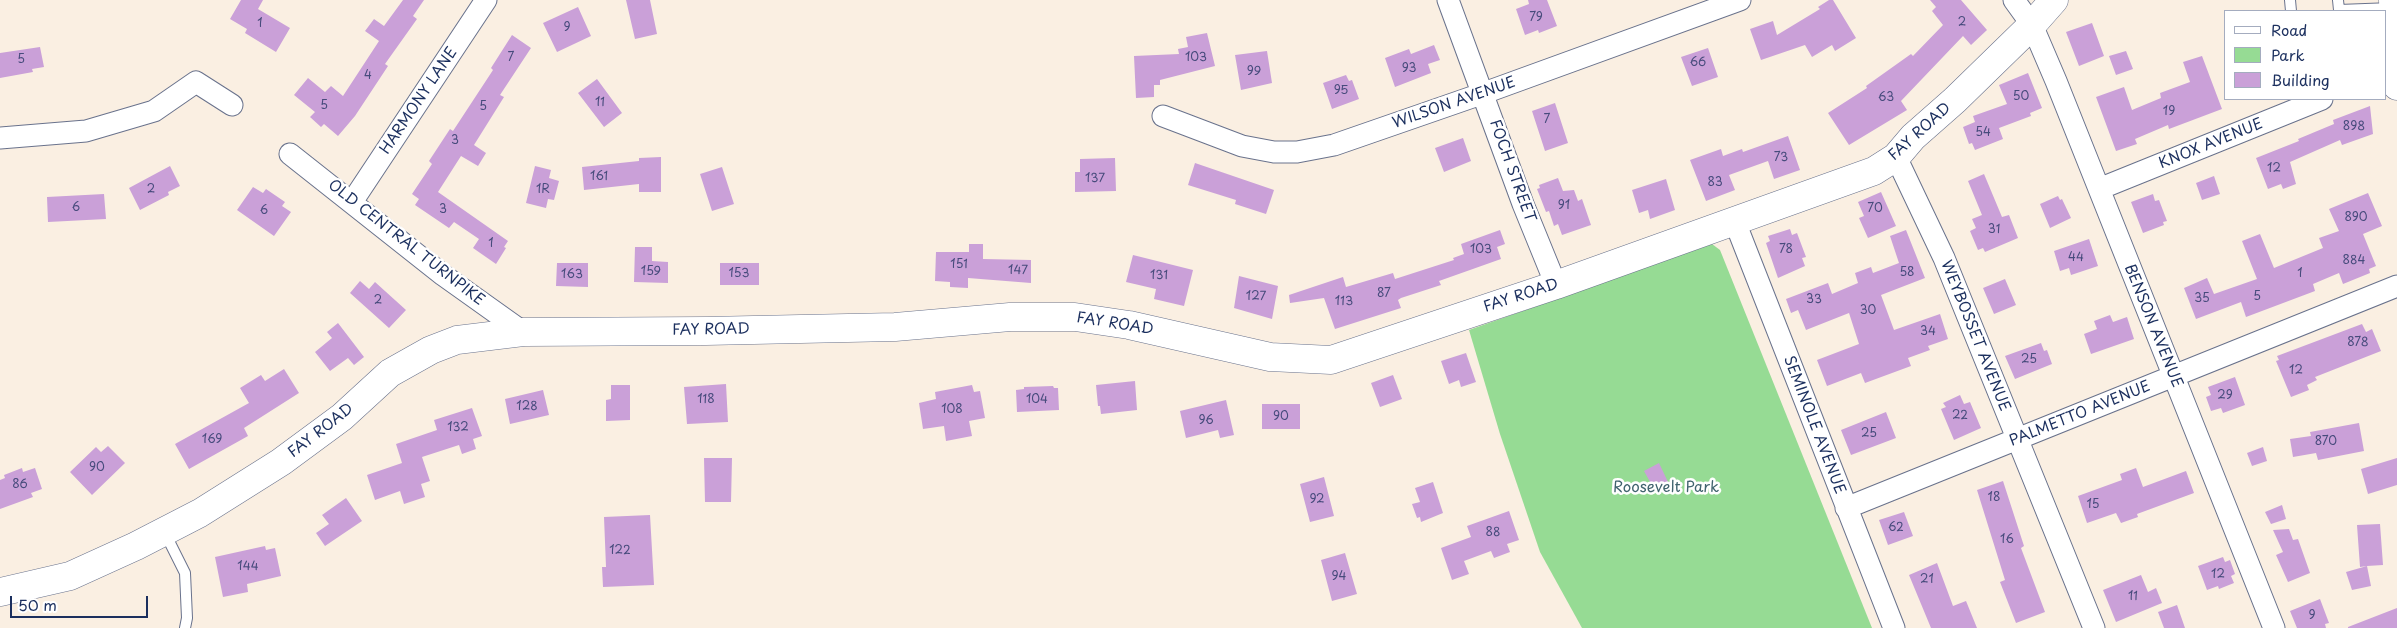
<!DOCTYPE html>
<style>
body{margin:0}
#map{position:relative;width:2397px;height:628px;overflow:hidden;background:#faefe2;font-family:"Playpen Sans",sans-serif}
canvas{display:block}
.legend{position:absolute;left:2224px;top:10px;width:162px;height:90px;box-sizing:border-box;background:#fff;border:1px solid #a4acbf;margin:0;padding:6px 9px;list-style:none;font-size:15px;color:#1b2f5e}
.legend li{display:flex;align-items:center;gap:10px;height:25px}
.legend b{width:25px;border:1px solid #a4acbf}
.scale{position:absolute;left:10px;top:596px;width:138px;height:22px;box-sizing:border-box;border:2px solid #1b2f5e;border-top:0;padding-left:6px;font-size:15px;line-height:18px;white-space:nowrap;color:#1b2f5e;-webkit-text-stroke:4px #fff;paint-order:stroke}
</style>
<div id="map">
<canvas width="2397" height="628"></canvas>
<ul class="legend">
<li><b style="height:6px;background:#fff"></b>Road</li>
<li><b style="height:14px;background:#96db94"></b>Park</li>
<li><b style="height:14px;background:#caa0d8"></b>Building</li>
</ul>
<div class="scale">50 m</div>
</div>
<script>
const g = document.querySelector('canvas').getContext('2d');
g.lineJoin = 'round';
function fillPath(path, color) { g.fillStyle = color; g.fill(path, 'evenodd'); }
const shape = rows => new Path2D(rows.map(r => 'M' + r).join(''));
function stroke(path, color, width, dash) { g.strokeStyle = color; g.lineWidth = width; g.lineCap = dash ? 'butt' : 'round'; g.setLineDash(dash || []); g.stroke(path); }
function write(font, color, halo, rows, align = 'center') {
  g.font = font + ' "Playpen Sans",sans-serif'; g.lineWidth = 5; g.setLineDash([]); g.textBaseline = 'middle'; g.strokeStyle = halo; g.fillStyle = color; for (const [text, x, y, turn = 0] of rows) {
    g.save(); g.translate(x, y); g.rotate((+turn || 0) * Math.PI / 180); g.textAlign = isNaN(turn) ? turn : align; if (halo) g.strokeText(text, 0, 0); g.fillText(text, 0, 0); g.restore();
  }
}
const green = shape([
 [1712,244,1720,250,1872,628,1582,628,1540,552,1500,434,1469,330]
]);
const building = shape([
 [241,0,263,0,258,9,290,28,276,52,245,33,247,29,230,19],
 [403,0,424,0,413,16,417,19,385,64,388,66,355,116,338,136,324,124,321,127,310,117,315,112,294,95,308,78,325,92,331,86,343,96,379,41,365,31,374,19,384,26],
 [626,0,650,0,657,34,635,39],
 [1528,0,1547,0,1557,26,1539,33,1538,30,1525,35,1516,9,1529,4],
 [1829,0,1833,0,1856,38,1835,51,1832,45,1812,57,1805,45,1761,60,1750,29,1773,21,1777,35,1820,9,1818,7],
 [1930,0,1961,0,1987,30,1971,45,1963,36,1901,101,1907,110,1849,145,1828,113,1867,88,1866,86,1911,54,1913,56,1943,25,1932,11,1936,7],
 [578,7,591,36,557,52,543,23],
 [2092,23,2104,56,2079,66,2066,32],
 [1207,33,1215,66,1160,80,1160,85,1154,85,1154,97,1136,98,1134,56,1179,54,1178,49,1188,47,1186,37],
 [512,35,531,48,500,95,504,97,474,145,486,153,478,166,461,156,438,192,508,241,504,247,506,248,496,264,473,248,479,239,454,222,449,228,415,205,419,199,412,194,432,164,429,161,450,129,453,131,493,70,491,68],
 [1434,45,1440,60,1428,64,1431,73,1395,87,1385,58,1409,49,1411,54],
 [40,47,44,67,32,69,33,72,0,78,0,53],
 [1708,48,1718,77,1692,86,1681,57],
 [1267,51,1272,83,1241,90,1235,55],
 [2126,51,2133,69,2116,75,2109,56],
 [2202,56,2222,109,2169,129,2168,125,2135,139,2137,144,2116,151,2096,97,2124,87,2132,110,2161,98,2160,93,2190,82,2183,62],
 [2028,73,2042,108,2030,113,2031,116,1999,128,2003,139,1975,150,1972,143,1969,144,1963,127,1975,122,1973,116,2007,104,1999,85],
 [1346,75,1349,81,1352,80,1359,99,1332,109,1323,83],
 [597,79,622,113,604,127,578,93],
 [1555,103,1568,143,1545,151,1532,111],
 [2370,106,2373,134,2342,145,2340,140,2290,162,2296,184,2283,189,2281,184,2268,189,2256,158,2299,141,2298,139,2334,124,2333,120],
 [1788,136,1800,170,1774,179,1768,161,1729,175,1735,190,1706,201,1690,160,1721,149,1723,156,1742,149,1743,152],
 [1463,138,1471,161,1444,172,1435,148],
 [661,157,661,192,639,192,639,184,584,190,582,167,639,161,639,158],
 [1115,158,1116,191,1075,192,1075,172,1080,172,1080,159],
 [1195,163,1274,190,1266,214,1235,204,1236,200,1188,185],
 [170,166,180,186,168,192,169,195,140,210,129,188],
 [535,166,551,170,549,178,559,181,554,200,548,199,546,208,526,203],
 [722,167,734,204,712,211,700,174],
 [1984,174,2002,217,2009,215,2018,238,1985,252,1983,248,1978,250,1970,231,1976,228,1972,219,1982,215,1968,181],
 [2214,176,2220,194,2202,200,2196,183],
 [1558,178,1563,191,1574,190,1578,201,1582,199,1591,225,1562,235,1558,224,1554,226,1549,211,1546,212,1537,189,1540,188,1539,185],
 [1666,179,1675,210,1650,219,1648,210,1639,213,1632,190],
 [253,187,263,193,266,189,285,202,282,206,291,212,274,236,237,210],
 [1881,192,1896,226,1868,238,1859,218,1864,216,1858,202],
 [2368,193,2382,226,2363,234,2376,266,2369,269,2370,273,2343,284,2339,273,2313,284,2315,291,2246,317,2241,302,2196,319,2184,288,2207,278,2214,294,2257,279,2242,241,2260,234,2274,268,2323,248,2319,238,2339,231,2329,209],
 [104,194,106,219,48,222,47,197],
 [2153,194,2155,201,2159,200,2167,221,2163,222,2164,225,2143,233,2131,202],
 [2058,196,2060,200,2062,199,2071,218,2050,228,2040,204],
 [1790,229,1792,235,1797,233,1806,257,1802,258,1805,266,1778,278,1766,243,1770,241,1768,236],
 [1500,230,1505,244,1497,247,1501,259,1439,281,1441,285,1401,298,1398,300,1401,308,1335,329,1324,298,1290,303,1289,295,1343,277,1346,287,1393,273,1395,279,1454,260,1453,258,1464,254,1461,244],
 [1906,230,1925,278,1881,295,1894,330,1940,314,1948,339,1928,346,1930,350,1908,358,1911,366,1865,383,1861,373,1827,386,1817,360,1859,344,1849,313,1806,330,1798,310,1791,313,1786,299,1828,283,1832,294,1858,283,1855,273,1871,267,1873,273,1899,263,1890,236],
 [2089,239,2098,266,2071,275,2069,268,2060,271,2054,251],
 [969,244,983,244,983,259,1031,260,1031,283,968,278,968,288,950,287,950,282,935,281,936,252,969,252],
 [635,247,652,247,652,261,668,262,668,283,634,282],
 [1133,255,1193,270,1184,306,1154,299,1156,289,1126,282],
 [557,263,588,263,588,287,556,286],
 [720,263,759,263,759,285,720,285],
 [1239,276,1278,286,1272,319,1234,308],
 [2005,279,2016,305,1994,314,1983,288],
 [360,281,369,289,375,282,406,310,389,328,350,293],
 [2110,315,2113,322,2127,317,2134,339,2091,354,2084,334,2097,329,2094,321],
 [338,323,364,357,354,365,348,358,330,371,315,352,332,338,327,332],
 [2362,324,2366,332,2372,329,2381,351,2315,377,2317,380,2307,385,2309,390,2291,397,2276,361,2279,360,2277,356],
 [2041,343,2044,351,2047,350,2052,364,2015,379,2005,356],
 [1466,353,1476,382,1461,387,1459,380,1449,384,1441,361],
 [284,369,299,393,244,428,248,436,189,469,175,444,249,403,240,388,261,375,265,381],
 [1393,375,1402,399,1380,407,1371,383],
 [2235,377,2245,405,2223,413,2221,408,2211,411,2206,397,2211,395,2208,387],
 [1135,381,1137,410,1101,414,1100,406,1098,406,1096,385],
 [726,384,728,422,687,424,684,387],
 [611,385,630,385,630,420,606,421,606,400,611,399],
 [972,385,974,392,980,391,985,418,969,421,972,436,946,441,944,426,923,429,919,403,936,399,935,392],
 [1053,386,1054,388,1058,388,1059,410,1017,412,1016,390,1024,389,1024,387],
 [543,390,549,415,510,424,505,399],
 [1960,395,1964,404,1970,402,1981,428,1954,440,1941,409,1946,407,1943,403],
 [1226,400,1234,435,1220,438,1218,430,1186,438,1180,411],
 [1262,404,1300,404,1300,429,1262,429],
 [472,408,482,436,473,439,476,449,462,454,459,445,422,457,430,481,421,484,425,497,404,504,400,491,375,500,367,475,402,463,396,444,437,430,434,420],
 [1886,412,1896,438,1851,455,1841,430],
 [2359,423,2364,451,2318,460,2316,453,2293,457,2290,439,2311,436,2310,432],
 [108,446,125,463,92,495,70,472,96,447,101,452],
 [2263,447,2267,461,2252,466,2247,453],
 [704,458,732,458,731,502,705,502],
 [2397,458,2397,485,2368,494,2361,469],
 [1659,463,1668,482,1654,489,1644,471],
 [22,468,23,472,35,468,42,489,31,493,33,497,0,509,0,480,5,478,4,475],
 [2136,468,2143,487,2186,471,2194,493,2137,514,2138,517,2121,523,2116,513,2087,523,2078,496,2122,480,2120,474],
 [1324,477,1334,516,1310,522,1300,484],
 [2003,481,2024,546,2021,548,2045,612,2016,623,2000,582,2005,580,1977,490],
 [1433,482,1443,513,1421,522,1420,517,1417,518,1412,504,1420,502,1415,488],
 [346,498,362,521,325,546,316,533,329,524,322,515],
 [2282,505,2286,519,2271,524,2265,512],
 [1509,511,1519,540,1507,544,1510,552,1494,558,1491,551,1464,561,1469,574,1452,580,1441,548,1471,537,1467,526],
 [1904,512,1913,536,1888,545,1879,520],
 [650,515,654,585,603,587,602,567,606,567,604,517],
 [2380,524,2383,565,2367,566,2371,586,2352,590,2346,572,2367,566,2360,567,2357,525],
 [2289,529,2293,540,2298,539,2310,573,2288,582,2276,555,2283,552,2273,530],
 [265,546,266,550,275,548,281,576,247,584,248,592,223,597,215,557],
 [1345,553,1357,594,1332,601,1321,560],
 [2223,557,2225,562,2230,560,2235,574,2231,576,2234,583,2219,589,2218,586,2207,590,2198,566],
 [1937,563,1953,606,1966,601,1977,628,1931,628,1909,575],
 [2141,575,2148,592,2156,588,2162,603,2116,622,2103,590],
 [2320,599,2329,623,2325,624,2326,628,2297,628,2290,611],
 [2177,605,2185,628,2164,628,2158,612],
 [2397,608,2397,628,2348,628,2348,627]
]);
const lane = shape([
 [2290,0,2291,11],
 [2338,0,2339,10,2392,8],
 [165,533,185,573,187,618,185,628]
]);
const street = shape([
 [1448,0,1523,204,1556,285],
 [2014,0,2032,25,2056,81,2274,628],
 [1163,116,1242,146,1274,152,1297,152,1334,145,1484,93,1740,0],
 [0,138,86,131,154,111,196,82,232,105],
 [290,154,443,275,523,332],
 [1896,157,1944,258,2094,628],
 [2099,189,2322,99],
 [352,202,486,0],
 [1735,222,1894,628],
 [1846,508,2397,286]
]);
const secondary = shape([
 [0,592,70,576,136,546,200,513,281,462,342,417,390,373,431,350,457,340,523,332,706,331,895,327,1010,317,1075,317,1129,325,1270,357,1331,360,1556,285,1874,171,1896,157,1913,137,1955,100,2032,25,2054,0]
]);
const primary = shape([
 [2393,0,2397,86]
]);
const numberNames = [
 ["79",1536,18],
 ["2",1962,23],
 ["1",260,24],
 ["9",567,28],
 ["7",511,58],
 ["103",1196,58],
 ["5",21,60],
 ["66",1698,63],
 ["93",1409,69],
 ["99",1254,72],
 ["4",368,76],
 ["95",1341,91],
 ["50",2021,97],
 ["63",1886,98],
 ["11",600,103],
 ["5",324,106],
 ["5",483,107],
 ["19",2169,112],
 ["7",1547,120],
 ["898",2354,127],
 ["54",1983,133],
 ["3",455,141],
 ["73",1781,158],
 ["12",2274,169],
 ["161",599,177],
 ["137",1095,179],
 ["83",1715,183],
 ["2",151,190],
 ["1R",543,190],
 ["91",1564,206],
 ["6",76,208],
 ["70",1875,209],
 ["3",443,210],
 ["6",264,211],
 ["890",2356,218],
 ["31",1994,230],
 ["1",491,244],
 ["103",1481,250],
 ["78",1786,250],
 ["44",2076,258],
 ["884",2354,261],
 ["151",959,265],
 ["147",1018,271],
 ["159",651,272],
 ["58",1907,273],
 ["153",739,274],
 ["1",2300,274],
 ["163",572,275],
 ["131",1159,276],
 ["87",1384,294],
 ["127",1256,297],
 ["5",2257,297],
 ["35",2202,299],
 ["33",1814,300],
 ["2",378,301],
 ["113",1344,302],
 ["30",1868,311],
 ["34",1928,332],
 ["878",2358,343],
 ["25",2029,360],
 ["12",2296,371],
 ["29",2225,396],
 ["118",706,400],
 ["104",1037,400],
 ["128",527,407],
 ["108",952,410],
 ["22",1960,416],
 ["90",1281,417],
 ["96",1206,421],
 ["132",458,428],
 ["25",1869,434],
 ["169",212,440],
 ["870",2326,442],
 ["90",97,468],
 ["86",20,485],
 ["18",1994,498],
 ["92",1317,500],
 ["15",2093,505],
 ["62",1896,528],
 ["88",1493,533],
 ["16",2007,540],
 ["122",620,551],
 ["144",248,567],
 ["12",2218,575],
 ["94",1339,577],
 ["21",1927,580],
 ["11",2133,597],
 ["9",2312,616]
];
const streetNames = [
 ["HARMONY LANE",419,101,-56],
 ["WILSON AVENUE",1454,103,-19],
 ["FAY ROAD",1920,132,-42],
 ["KNOX AVENUE",2211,144,-22],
 ["FOCH STREET",1512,171,70],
 ["OLD CENTRAL TURNPIKE",406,243,38],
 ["FAY ROAD",1521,296,-18],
 ["FAY ROAD",1115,324,9],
 ["BENSON AVENUE",2153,326,68],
 ["FAY ROAD",711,330,-1],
 ["WEYBOSSET AVENUE",1975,336,68],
 ["PALMETTO AVENUE",2080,414,-22],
 ["SEMINOLE AVENUE",1814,425,69],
 ["FAY ROAD",321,431,-38]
];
const parkNames = [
 ["Roosevelt Park",1666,488]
];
fillPath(green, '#96db94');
fillPath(building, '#caa0d8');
stroke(lane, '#69728c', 12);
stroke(street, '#69728c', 23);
stroke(secondary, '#69728c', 29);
stroke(primary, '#69728c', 29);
stroke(lane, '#fff', 10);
stroke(street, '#fff', 21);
stroke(secondary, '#fff', 28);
stroke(primary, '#fff', 28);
write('12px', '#474b7c', null, numberNames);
write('15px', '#1b2f5e', '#fff', streetNames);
write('15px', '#40636e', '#fff', parkNames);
</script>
